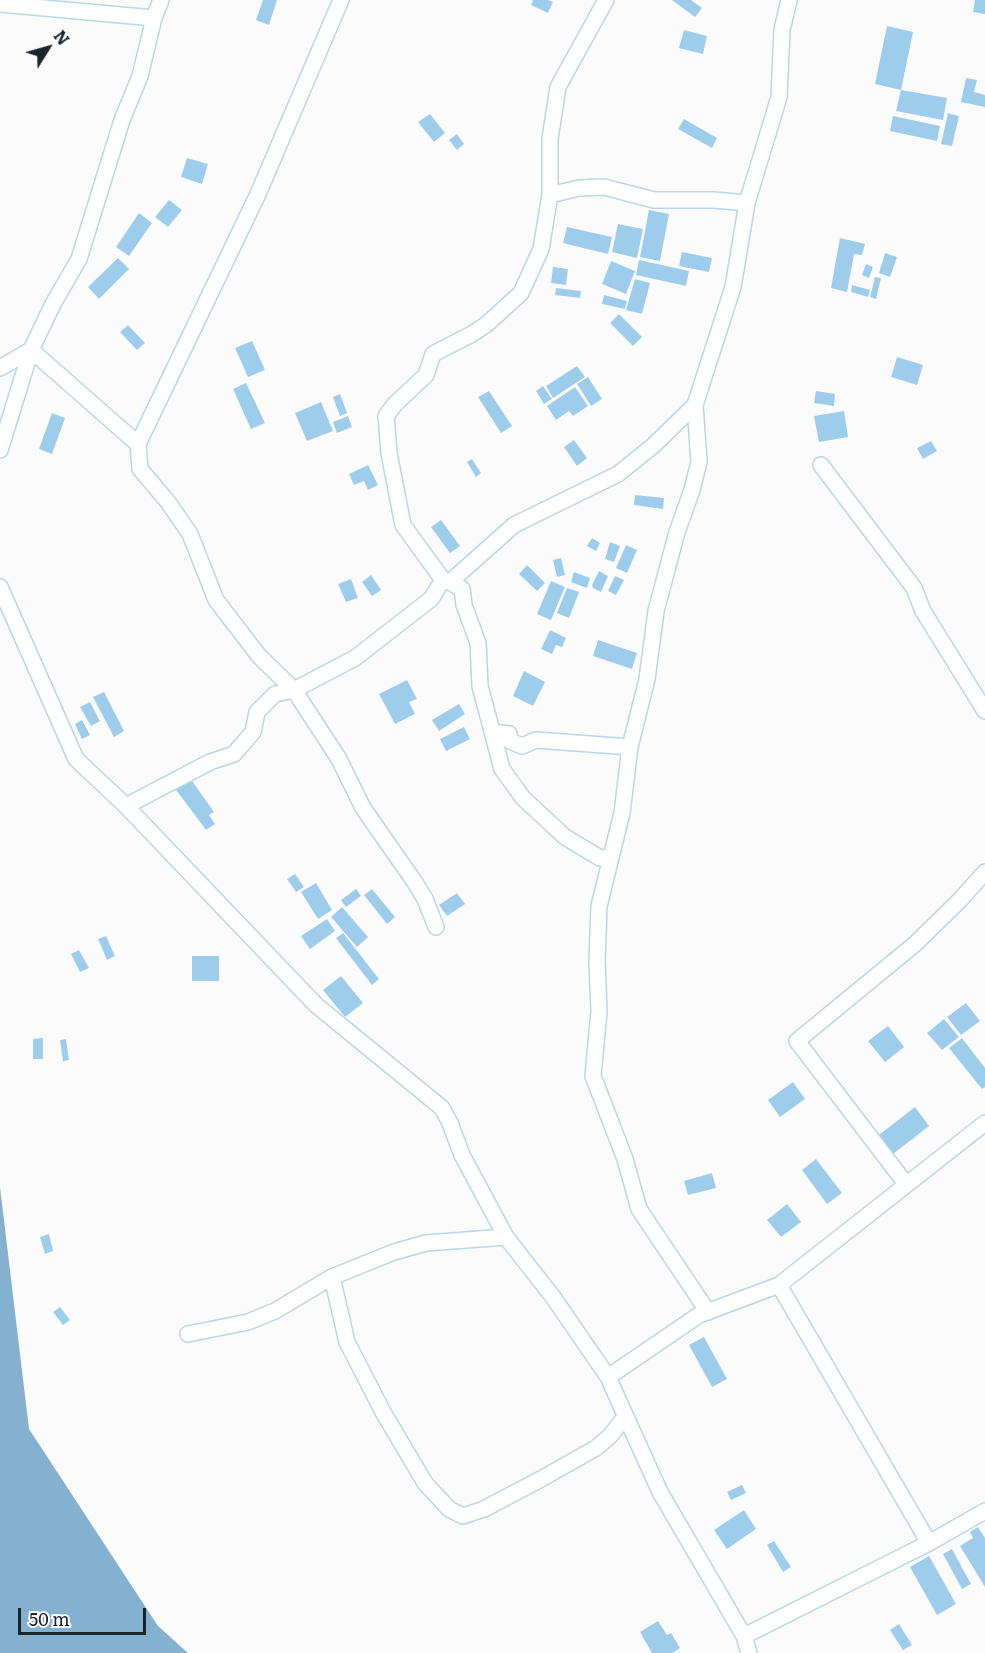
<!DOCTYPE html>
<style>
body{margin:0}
#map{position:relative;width:985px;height:1653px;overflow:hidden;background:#fbfbfb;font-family:Literata,serif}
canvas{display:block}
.north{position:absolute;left:18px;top:18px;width:60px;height:60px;-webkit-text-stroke:4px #fff;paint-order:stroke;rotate:53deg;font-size:16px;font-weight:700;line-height:24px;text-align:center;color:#19242b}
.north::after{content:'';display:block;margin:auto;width:21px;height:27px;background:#19242b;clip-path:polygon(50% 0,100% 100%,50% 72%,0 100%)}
.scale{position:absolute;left:18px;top:1608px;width:128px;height:27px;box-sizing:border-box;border:3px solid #19242b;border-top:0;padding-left:8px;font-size:18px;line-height:21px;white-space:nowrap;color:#19242b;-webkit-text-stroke:4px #fff;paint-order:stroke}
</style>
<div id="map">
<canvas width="985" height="1653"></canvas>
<div class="north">N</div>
<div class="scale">50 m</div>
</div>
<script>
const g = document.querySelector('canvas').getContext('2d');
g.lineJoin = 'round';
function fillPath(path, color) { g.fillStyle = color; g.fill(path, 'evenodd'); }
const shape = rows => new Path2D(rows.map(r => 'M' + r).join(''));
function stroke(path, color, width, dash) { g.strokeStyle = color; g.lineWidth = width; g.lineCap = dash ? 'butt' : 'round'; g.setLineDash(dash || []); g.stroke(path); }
const water = shape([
 [0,1187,29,1429,158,1626,188,1653,0,1653]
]);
const building = shape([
 [263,0,277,0,269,25,256,20],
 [533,0,548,0,553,2,548,13,531,5],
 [672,0,691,0,702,8,695,17],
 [975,0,985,0,985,14,973,12],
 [887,26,913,32,901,90,875,84],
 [684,30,707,36,703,54,679,48],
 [966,78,977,80,974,92,985,95,985,107,961,102],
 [901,90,947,98,943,120,896,111],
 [948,113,959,116,952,146,941,144],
 [430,114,445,133,434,142,418,122],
 [893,116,940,126,937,141,890,131],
 [684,119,717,138,712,148,678,129],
 [457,134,464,144,457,150,449,140],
 [187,158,208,164,202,184,181,177],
 [169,200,182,210,168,227,155,217],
 [649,210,669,214,660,261,640,257],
 [139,213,152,223,129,256,116,247],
 [618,224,643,229,637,258,612,252],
 [567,227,612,237,608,254,563,243],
 [840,238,865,244,862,255,854,254,847,292,831,288],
 [682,252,712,258,709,272,679,266],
 [885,253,897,257,890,277,879,273],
 [118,258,129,269,99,299,88,287],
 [639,260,689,271,686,286,636,275],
 [611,261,635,271,626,294,602,284],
 [866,264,873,267,869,278,862,275],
 [553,267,568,269,566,285,551,283],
 [875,277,881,278,876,299,870,297],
 [635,279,650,283,642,314,626,310],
 [852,285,870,290,868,297,851,292],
 [556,288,581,291,580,298,555,295],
 [604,295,627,301,625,309,602,304],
 [619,314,642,337,633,346,610,323],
 [128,325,145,343,137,350,120,332],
 [252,341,265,370,248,377,235,348],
 [897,357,923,365,917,385,891,377],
 [577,366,585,377,553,398,546,386],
 [588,377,602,399,591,406,577,384],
 [246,383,265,423,251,429,233,389],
 [543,386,552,399,544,404,536,391],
 [575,387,588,406,573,416,569,411,556,420,547,406],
 [489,391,512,426,501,433,478,397],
 [816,391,835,394,834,406,814,403],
 [340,394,347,413,340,416,333,397],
 [321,402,333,431,307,441,295,413],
 [844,411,848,437,819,442,814,416],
 [52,413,65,418,52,454,39,449],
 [348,416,352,427,337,433,333,422],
 [574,440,587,458,577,466,564,447],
 [931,441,937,451,923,459,917,448],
 [472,459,481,473,476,477,467,462],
 [368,465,378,485,368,490,364,481,354,485,349,474],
 [635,495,664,498,663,509,634,505],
 [441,520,460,546,450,553,431,527],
 [592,538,600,543,596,551,587,546],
 [610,542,620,546,614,562,605,559],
 [626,545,637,550,627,573,616,568],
 [561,558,565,575,557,577,553,560],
 [527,565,545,583,537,591,519,574],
 [599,571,608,576,601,592,593,588,592,585],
 [574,572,590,578,587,588,571,582],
 [371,575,381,590,372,596,362,582],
 [615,576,624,580,616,595,608,591],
 [351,579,358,598,346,602,338,584],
 [551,581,565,587,551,620,537,614],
 [567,588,579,592,569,618,557,613],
 [550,630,566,638,562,647,556,645,552,654,541,649],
 [598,640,637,653,632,669,593,656],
 [524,671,545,682,533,706,513,696],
 [407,680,417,699,409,702,415,714,395,724,379,694],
 [104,692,124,731,114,737,93,697],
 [90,702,100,721,91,726,80,707],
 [459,704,465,714,439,731,432,720],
 [82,720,90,735,82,739,75,724],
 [464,727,470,739,446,751,440,739],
 [183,768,214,812,209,815,215,824,206,830,168,779],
 [295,874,304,887,296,892,287,879],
 [316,883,332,910,318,919,301,892],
 [356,889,361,896,346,907,341,900],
 [372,889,395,917,387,924,364,895],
 [457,893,465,904,447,916,439,905],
 [342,907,368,937,357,947,331,917],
 [327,919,335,931,310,949,301,936],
 [343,933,379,979,372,985,336,938],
 [106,936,115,956,107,960,98,939],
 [79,950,89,968,80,972,71,954],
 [192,956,219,956,219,981,192,981],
 [341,976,363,1003,345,1017,323,990],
 [966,1003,980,1021,961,1035,947,1017],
 [944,1019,959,1037,942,1050,927,1033],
 [888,1026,904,1047,885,1062,868,1041],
 [43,1038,43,1059,33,1059,33,1039],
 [962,1038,985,1068,985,1087,982,1089,949,1048],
 [66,1039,69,1060,63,1061,60,1040],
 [793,1082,805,1099,780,1117,768,1100],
 [915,1107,929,1126,893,1154,879,1135],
 [816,1159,842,1193,827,1204,802,1170],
 [712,1173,716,1188,688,1195,684,1181],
 [787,1204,801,1222,781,1237,767,1220],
 [49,1234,53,1251,45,1254,40,1237],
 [60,1307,70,1320,63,1325,53,1312],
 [704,1337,727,1379,712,1387,689,1345],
 [742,1485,746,1493,731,1500,727,1492],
 [744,1510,756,1529,727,1549,714,1530],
 [978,1527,985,1538,985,1587,960,1546,973,1538,970,1532],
 [774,1541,791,1567,783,1572,767,1545],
 [952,1549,971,1584,962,1589,943,1554],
 [929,1556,956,1604,937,1615,910,1567],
 [658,1621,667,1635,671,1633,680,1648,672,1653,652,1653,640,1632],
 [899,1624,912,1645,903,1650,890,1630]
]);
const street = shape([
 [341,0,258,194,138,444,140,469,168,502,190,534,216,600,259,656,294,690,339,759,363,808,414,881,425,899,436,927],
 [0,4,154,18],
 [550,195,579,188,604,187,654,200,714,200,747,203],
 [31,350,138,444],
 [0,368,31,350],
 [695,405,699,462,692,490,677,532,656,611,647,679,630,747,622,813,599,906,597,961,599,1011,593,1076,625,1159,639,1209,708,1312],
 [0,450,31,350,53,304,79,259,122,120,140,76,154,18,161,0],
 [821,465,914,588,923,611,985,711],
 [443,580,403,525,389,453,386,416,395,404,426,375,433,354,472,334,487,324,521,293,541,249,550,195,550,139,558,87,606,0],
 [450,582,462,589,464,605,478,643,480,686,502,769,523,798,565,837,600,858,610,857],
 [0,587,76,759,126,806,316,1005,442,1108,450,1123,462,1155,506,1237,553,1297,608,1377,660,1492,744,1636,749,1653],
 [493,732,509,734,510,741,522,746,536,740,630,747],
 [126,806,210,762,234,754,253,732,257,712,275,694,294,690,355,658,431,599,443,580,450,582,514,525,618,474,654,445,695,405,733,287,747,203,779,97,782,30,789,0],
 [906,1184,797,1041,915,944,960,900,985,872],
 [332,1277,347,1342,383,1412,425,1483,449,1509,463,1516,484,1509,541,1479,596,1448,610,1436,625,1417],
 [779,1285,929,1543],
 [188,1334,248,1322,275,1311,332,1277,394,1252,426,1243,506,1237],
 [608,1377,699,1315,779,1285,985,1123],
 [744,1636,929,1543,985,1511]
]);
fillPath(water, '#83b1cf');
fillPath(building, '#9ecdec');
stroke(street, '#b8d6e9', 18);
stroke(street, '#fff', 15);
</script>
